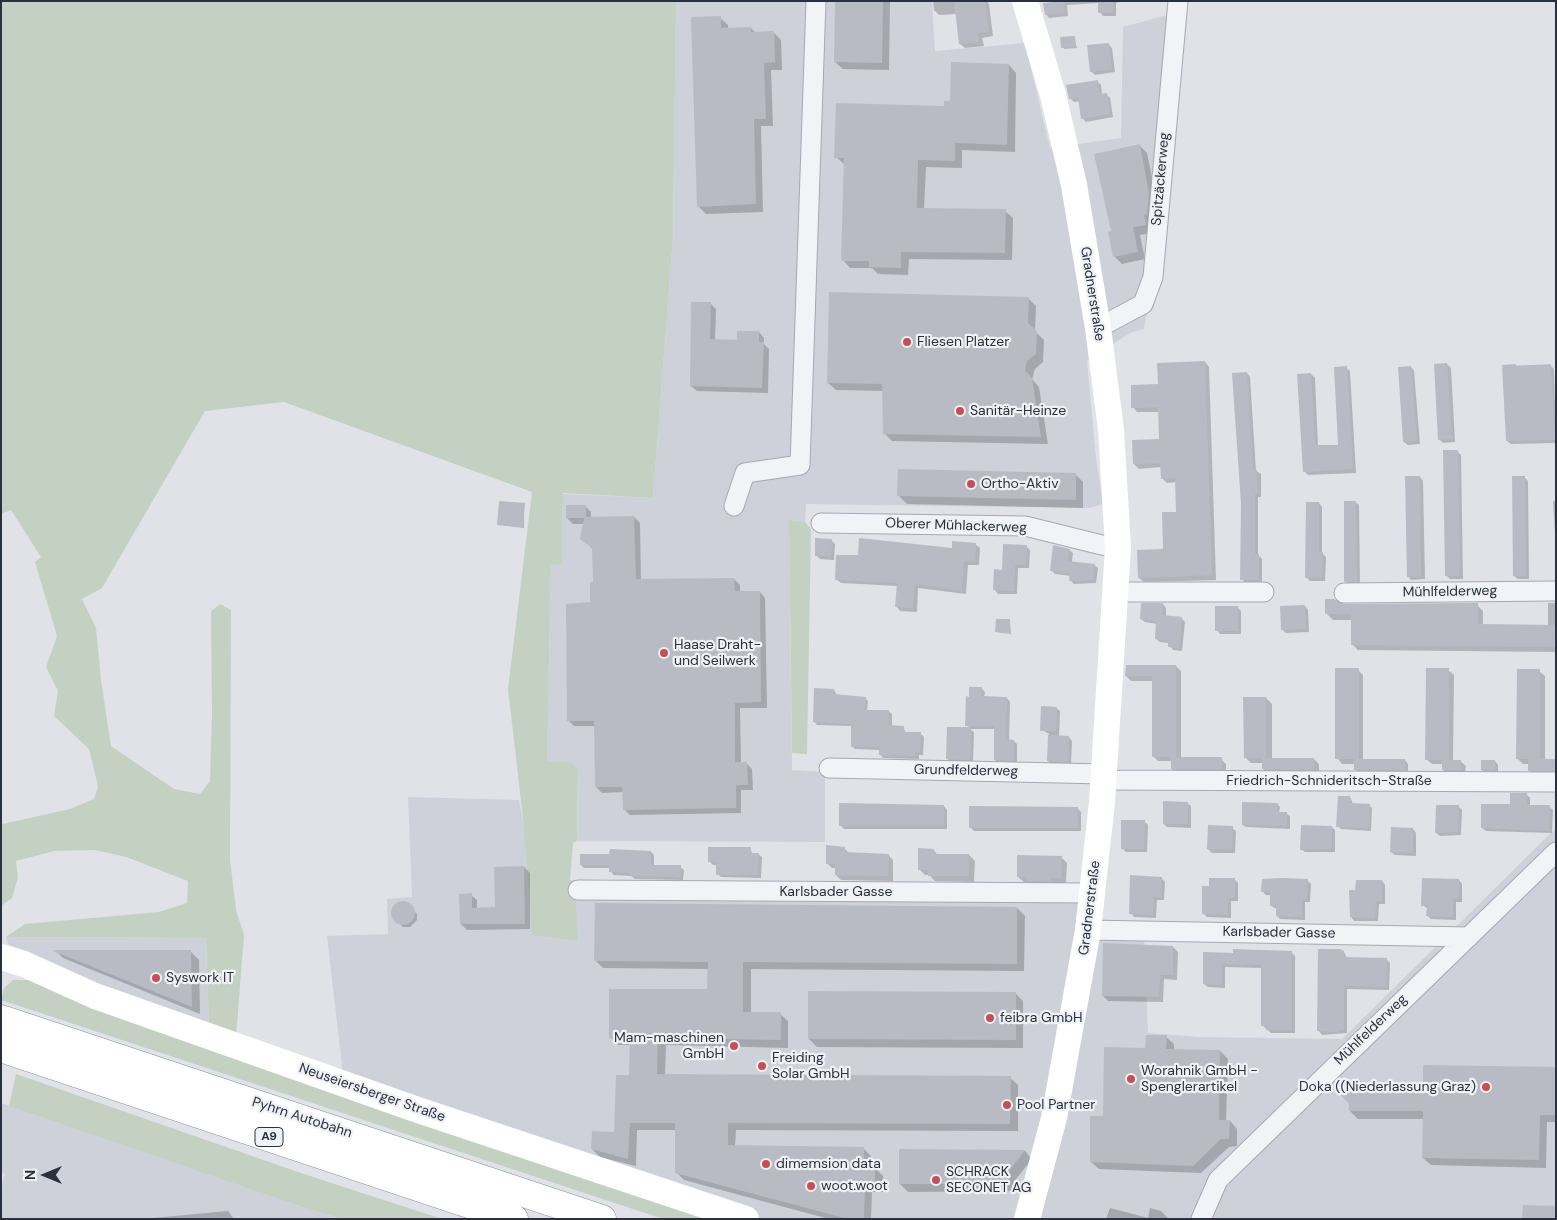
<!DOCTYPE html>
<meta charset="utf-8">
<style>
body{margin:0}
#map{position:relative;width:1557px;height:1220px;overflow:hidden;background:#e0e2e8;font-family:"DM Sans",sans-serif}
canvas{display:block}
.frame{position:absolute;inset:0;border:2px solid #2a303e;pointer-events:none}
.north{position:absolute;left:20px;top:1150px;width:50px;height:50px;-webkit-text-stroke:4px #eff1f5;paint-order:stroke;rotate:270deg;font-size:14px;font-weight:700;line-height:20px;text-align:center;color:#2a303e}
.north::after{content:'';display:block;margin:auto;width:18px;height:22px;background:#2a303e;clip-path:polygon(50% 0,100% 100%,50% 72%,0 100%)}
</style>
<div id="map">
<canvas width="1557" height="1220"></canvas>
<div class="frame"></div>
<div class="north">N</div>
</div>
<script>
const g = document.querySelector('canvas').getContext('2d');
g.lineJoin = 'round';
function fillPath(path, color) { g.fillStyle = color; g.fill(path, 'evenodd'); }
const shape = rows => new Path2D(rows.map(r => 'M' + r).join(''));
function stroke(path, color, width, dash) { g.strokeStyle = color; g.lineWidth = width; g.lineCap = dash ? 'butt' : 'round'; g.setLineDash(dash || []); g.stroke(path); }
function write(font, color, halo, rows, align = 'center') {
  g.font = font + ' "DM Sans",sans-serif'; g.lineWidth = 4.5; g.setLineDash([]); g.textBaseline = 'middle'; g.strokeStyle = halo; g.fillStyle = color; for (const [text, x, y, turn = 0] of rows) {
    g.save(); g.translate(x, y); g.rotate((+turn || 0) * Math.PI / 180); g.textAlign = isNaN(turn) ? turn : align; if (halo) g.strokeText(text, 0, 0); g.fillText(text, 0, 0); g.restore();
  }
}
const built = shape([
 [676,1,932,1,935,51,1025,43,1050,148,1121,138,1123,27,1186,10,1154,307,1146,316,1144,329,1130,333,1087,361,1096,458,1103,504,1090,508,806,504,805,522,789,520,792,770,825,772,825,842,577,841,578,770,547,762,551,564,562,563,563,494,653,498,673,238],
 [408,797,519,800,524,827,570,880,1095,888,1090,928,1144,934,1148,1033,1200,1037,1342,1039,1556,828,1556,1219,663,1219,579,1150,552,1143,343,1074,327,936,388,934,387,899,412,897],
 [6,937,206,938,209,1029,96,985,8,944],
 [1,1103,293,1204,341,1219,1,1219,1,1189,5,1174,1,1173]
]);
const green = shape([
 [1,1,676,1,673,238,653,498,563,493,562,564,551,565,547,761,571,762,578,770,577,841,573,843,570,880,575,885,578,941,532,935,524,827,508,689,532,492,284,402,205,411,102,588,82,599,96,628,101,680,111,746,174,789,200,794,210,781,212,714,211,611,220,604,231,610,230,859,236,910,244,935,236,1037,209,1029,206,938,6,937,25,924,159,912,187,903,188,881,126,857,95,850,54,851,16,861,18,877,12,898,1,906,1,820,3,824,70,809,94,799,98,786,89,749,54,716,58,691,46,667,57,636,35,562,41,557,11,510,1,514],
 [789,520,805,522,811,529,807,754,792,753],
 [13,980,33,980,724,1219,663,1219,1,1000,4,988],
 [16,1074,301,1173,442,1219,341,1219,293,1204,9,1106]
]);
const shadow = shape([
 [836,1,890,1,889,70,843,69,835,62],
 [933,1,987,1,989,4,993,36,982,38,984,46,965,48,960,44,957,14,939,15,934,10],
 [1122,1,1116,3,1116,16,1103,16,1100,12,1100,3,1067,5,1068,16,1049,18,1046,14,1045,4,1064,1],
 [720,18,728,25,728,29,751,28,756,33,774,33,781,40,782,70,771,70,773,126,761,126,763,212,706,214,698,206],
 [1074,37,1077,48,1064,49,1062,38],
 [1108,44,1112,48,1115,72,1095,75,1091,71],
 [1009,65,1016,73,1015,152,962,150,962,168,926,167,924,209,1005,211,1013,218,1012,260,909,259,908,275,878,274,872,268,850,268,843,260,845,165,836,157,945,107],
 [1097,81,1101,85,1102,95,1106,94,1110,98,1113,117,1086,122,1082,118,1080,101,1074,102,1071,99],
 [1139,145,1147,153,1157,202,1153,233,1140,235,1145,259,1122,264,1114,256,1112,232],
 [1028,298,1036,306,1035,331,1044,340,1043,362,1035,369,1032,379,1039,387,1048,444,892,441,884,433,884,391,836,390,828,383],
 [710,303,716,309,715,341,738,342,759,332,764,338,764,344,769,349,768,393,697,391,691,386],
 [1205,362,1209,367,1216,580,1144,582,1139,578,1165,550,1178,513,1177,482,1167,483,1162,478,1161,467,1139,469,1134,464,1161,440,1159,412,1137,412,1133,407,1159,385],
 [1447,364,1451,368,1455,442,1443,443,1439,439],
 [1550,365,1554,369,1556,443,1511,444,1507,441,1503,366],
 [1411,367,1414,371,1420,444,1408,445,1404,442],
 [1346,368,1350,371,1356,473,1308,475,1304,471,1311,374,1315,378,1318,446,1340,446],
 [1247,373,1250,377,1256,471,1261,474,1261,497,1258,497,1258,555,1262,559,1262,583,1245,583,1242,579],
 [1457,451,1461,455,1463,579,1450,579,1446,575],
 [1075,474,1083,482,1083,508,907,504,899,496],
 [1420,477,1423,481,1425,579,1411,580,1408,576],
 [1525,478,1528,481,1529,579,1518,579,1514,576],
 [1553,501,1556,501,1556,552],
 [1355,502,1359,505,1360,585,1349,585,1346,581],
 [1319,503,1322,507,1322,553,1326,557,1325,581,1310,581,1306,577],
 [524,504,524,528,499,525],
 [585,506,591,512,591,518,634,517,640,523,641,580,734,579,740,585,740,592,760,592,765,598,767,708,740,708,741,763,746,763,752,769,753,790,741,790,741,813,630,815,624,809,624,792,602,793,596,787,595,726,574,726,569,721,594,584,594,550,581,537,584,524,573,524,567,518],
 [831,540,835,544,834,560,820,559,816,555],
 [975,544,980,548,979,565,968,565,966,594,918,588,917,612,900,611,896,606,898,586,841,583,836,579,859,556,953,549],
 [1027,547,1030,550,1029,568,1018,568,1017,594,998,594,995,590,1003,571],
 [1069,550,1073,553,1072,562,1094,565,1098,568,1096,583,1074,584,1070,580,1071,576,1055,574,1052,571],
 [1548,603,1556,603,1556,652,1358,650,1352,644,1352,620,1333,620,1327,614,1344,606,1477,605,1483,611,1483,625,1548,626],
 [1163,604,1166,608,1166,617,1181,618,1185,622,1182,651,1173,650,1169,643,1160,642,1156,639,1157,624,1145,622,1141,619],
 [1305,606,1308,610,1309,632,1286,633,1282,629],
 [1238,608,1241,611,1241,634,1220,634,1217,630],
 [1010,621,1011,634,996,632],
 [1176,666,1181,671,1181,758,1221,759,1226,764,1226,774,1177,774,1172,769,1172,761,1158,761,1153,756,1153,681,1131,681,1126,676],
 [1358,670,1363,675,1363,760,1405,760,1408,764,1408,773,1359,773,1355,769,1355,764,1342,764,1337,758],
 [1448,670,1454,675,1453,761,1460,761,1466,766,1465,775,1449,775,1443,770,1443,764,1432,764,1426,759],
 [1539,671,1545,676,1545,761,1556,761,1556,776,1535,775,1529,770,1529,764,1523,764,1518,759],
 [981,688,985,692,984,698,1007,698,1010,702,1009,741,1014,741,1017,744,1017,764,998,763,995,760,995,729,970,729,974,732,973,763,951,762,947,759,970,728,967,725,970,698],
 [834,690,837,695,865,698,868,701,867,711,888,711,892,714,892,727,903,727,906,733,921,734,924,737,923,755,919,755,919,759,883,758,880,754,880,750,855,749,852,746,852,726,817,725,814,721],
 [1266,698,1272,704,1272,759,1314,759,1319,764,1319,774,1268,774,1263,769,1263,763,1251,763,1245,757],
 [1056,708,1060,711,1059,737,1069,737,1072,741,1071,765,1052,764,1048,761,1049,734,1042,730],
 [1495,761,1498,765,1498,774,1486,774,1482,770],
 [1526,794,1530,798,1530,806,1549,807,1553,810,1552,833,1486,831,1482,828],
 [1350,797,1353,804,1369,805,1372,808,1371,831,1341,829,1338,826],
 [1187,803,1191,806,1191,828,1167,827,1164,824],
 [1277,804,1280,807,1279,814,1287,814,1290,816,1290,829,1246,827,1243,825],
 [944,806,947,810,947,829,844,829,840,825],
 [1459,807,1462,810,1461,835,1440,836,1436,833],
 [1078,809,1081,812,1081,831,974,831,970,827],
 [1144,821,1148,825,1147,852,1126,852,1122,848],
 [1332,827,1335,830,1335,852,1305,852,1301,849],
 [1232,828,1236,831,1235,853,1212,853,1208,849],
 [1413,829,1416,833,1416,856,1395,855,1391,852],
 [844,848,850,854,888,855,893,860,893,881,841,880,836,875,836,868,832,868,827,863],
 [750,849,753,854,758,854,762,857,761,878,721,877,718,874,718,865,713,865,709,861],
 [933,850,938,855,969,855,975,861,974,882,935,881,929,875,925,875,919,869],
 [651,852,654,855,654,866,680,867,684,870,683,880,635,879,631,876,613,875,610,868,584,868,581,865,611,855],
 [1061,857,1067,863,1066,883,1055,883,1055,886,1034,886,1031,882,1024,882,1018,877],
 [524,867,530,873,530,929,467,930,461,924,471,895,477,900,477,909,496,909],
 [1161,878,1165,882,1164,900,1157,900,1156,918,1134,917,1131,913],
 [1234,879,1238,883,1238,901,1231,901,1231,918,1207,917,1204,914],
 [1307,880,1311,884,1310,902,1305,902,1305,920,1280,919,1277,916,1277,909,1271,906,1271,895,1266,895,1263,892],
 [1459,880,1462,884,1462,902,1456,902,1456,920,1431,919,1428,916,1428,909,1423,905],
 [1382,881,1385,885,1385,904,1379,904,1378,921,1354,921,1351,917],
 [405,902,417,914,417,920,410,927,403,927,394,918,392,911,399,903],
 [1017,908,1025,916,1024,971,751,969,751,1013,780,1014,788,1021,788,1048,666,1045,665,1075,1010,1078,1018,1085,1018,1131,736,1130,735,1146,863,1148,871,1156,871,1168,875,1168,883,1176,883,1192,872,1192,871,1219,829,1219,684,1180,676,1172,676,1130,637,1130,636,1166,600,1157,592,1149,616,1133,631,1076,631,1045,618,1045,610,1037,708,991,709,969,603,968,595,960],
 [1173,947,1178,952,1177,980,1164,979,1163,1002,1108,1001,1103,996],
 [57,952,191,952,199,960,200,1014,63,958],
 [1291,952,1295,956,1295,1033,1271,1033,1262,1025,1262,968,1225,967,1225,988,1208,987,1204,984,1205,954],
 [1344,952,1347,958,1386,959,1390,963,1389,990,1347,989,1347,1033,1322,1035,1319,1031],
 [1015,993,1023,1001,1023,1048,817,1047,809,1039],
 [1166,1037,1174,1044,1174,1050,1220,1051,1228,1059,1226,1121,1230,1121,1237,1129,1237,1146,1229,1147,1201,1173,1099,1169,1091,1162,1104,1118,1147,1050],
 [1556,1068,1556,1122,1547,1122,1546,1168,1431,1165,1423,1158,1424,1119,1358,1119,1350,1111,1367,1089,1424,1088],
 [901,1150,1025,1151,1032,1159,1016,1179,1016,1191,908,1192,900,1184],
 [1110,1208,1148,1218,1150,1208,1161,1211,1169,1219,1106,1219],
 [228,1211,234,1219,142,1219]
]);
const building = shape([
 [835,1,883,1,882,63,834,62],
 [954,1,985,1,989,32,978,33,979,42,959,44],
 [1064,1,1065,13,1045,15,1043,3],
 [1098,1,1113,1,1113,13,1098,13],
 [721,16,721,28,751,27,751,32,774,31,775,62,764,63,766,119,754,119,756,204,697,207,691,17],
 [1075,36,1076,47,1061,48,1060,37],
 [1109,43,1112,69,1090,72,1087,45],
 [951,62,1009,64,1007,145,955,143,955,161,918,160,917,208,1006,209,1005,253,901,252,901,268,869,267,869,261,841,261,844,158,834,158,836,103,944,106,944,101,950,101],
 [1098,80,1100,94,1107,93,1110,114,1081,119,1078,98,1069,99,1066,85],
 [1140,144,1149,194,1147,214,1144,215,1146,225,1133,227,1138,252,1113,257,1108,232,1111,231,1094,154],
 [829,292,1029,297,1028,323,1037,331,1036,354,1027,361,1025,370,1032,378,1041,437,883,434,882,384,827,383],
 [691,302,711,302,710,339,737,340,737,331,759,331,759,342,764,342,762,388,690,386],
 [1205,361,1212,575,1138,578,1137,550,1163,549,1162,512,1176,512,1175,478,1161,479,1160,463,1133,464,1132,440,1159,439,1158,407,1131,408,1131,385,1158,384,1157,363],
 [1447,363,1452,439,1438,440,1434,364],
 [1516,364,1516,366,1551,364,1555,440,1506,441,1502,365],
 [1347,366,1353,469,1303,472,1297,374,1311,373,1315,445,1338,445,1334,367],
 [1411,366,1417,441,1403,442,1398,367],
 [1247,372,1253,470,1257,470,1258,494,1255,494,1255,554,1259,554,1259,580,1240,580,1241,504,1232,373],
 [1443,450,1458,450,1460,576,1445,576],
 [898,469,1076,473,1076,500,897,496],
 [1405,476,1420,476,1421,576,1407,577],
 [1512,476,1525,476,1526,576,1513,576],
 [499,501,525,503,523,527,497,525],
 [1344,501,1356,501,1357,582,1344,582],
 [1306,502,1319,502,1319,552,1323,552,1322,578,1305,578],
 [566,505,586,505,586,517,634,516,636,579,734,578,735,591,760,591,761,702,735,703,735,762,747,762,748,785,736,785,736,808,623,810,622,787,595,787,594,721,567,721,566,604,590,602,590,582,593,582,592,548,580,539,584,518,566,518],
 [815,538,832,539,831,556,815,556],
 [859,538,952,548,952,541,976,543,975,562,964,561,962,591,915,584,913,608,895,607,897,583,835,580,836,555,858,555],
 [1003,544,1027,545,1026,565,1015,565,1014,591,993,590,994,569,1002,570],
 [1053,545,1070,549,1068,561,1095,564,1093,580,1069,581,1070,573,1050,571],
 [1325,599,1334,599,1344,604,1478,603,1478,624,1556,625,1556,647,1351,645,1351,614,1325,614],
 [1141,603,1163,603,1162,615,1182,617,1179,648,1168,647,1168,640,1155,639,1156,621,1140,619],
 [1305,605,1306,629,1281,630,1280,606],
 [1215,606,1238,606,1238,631,1215,631],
 [996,619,1010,619,1010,633,995,632],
 [1126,665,1176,665,1176,757,1174,757,1222,757,1222,769,1171,769,1171,757,1152,757,1152,676,1125,676],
 [1335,668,1359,668,1359,759,1335,759],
 [1426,668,1449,668,1449,760,1461,760,1461,770,1442,770,1442,760,1425,760],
 [1517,669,1540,669,1540,759,1556,759,1556,771,1528,771,1528,759,1516,759],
 [969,687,982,687,981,696,1007,697,1006,739,1014,740,1014,761,994,760,994,726,965,726,966,696,969,697],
 [814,688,834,689,834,694,866,697,864,710,889,710,889,725,904,726,903,732,921,732,920,752,916,752,916,756,879,755,879,747,851,747,851,724,813,722],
 [1243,697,1266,697,1266,758,1244,758],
 [1041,706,1057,707,1056,731,1040,731],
 [947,727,971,727,970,760,946,759],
 [1048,735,1069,736,1068,762,1047,761],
 [1262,758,1314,758,1314,770,1262,769],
 [1354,759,1405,759,1405,770,1354,770],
 [1481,760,1495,760,1495,770,1481,770],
 [1510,793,1527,793,1527,805,1550,805,1549,831,1481,828,1481,804,1510,804],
 [1338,796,1350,796,1350,803,1370,804,1369,828,1336,827],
 [1163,801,1188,802,1188,824,1163,824],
 [1242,802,1278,803,1277,812,1287,812,1287,826,1242,825],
 [839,803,944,805,944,826,839,826],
 [1436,805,1459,805,1458,832,1435,833],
 [969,806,1078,807,1078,828,969,828],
 [1121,820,1145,820,1144,849,1121,849],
 [1208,825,1233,826,1232,850,1207,849],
 [1301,825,1332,826,1332,849,1300,850],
 [1391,827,1413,828,1413,853,1390,852],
 [826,845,845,847,845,852,889,854,888,876,835,875,835,864,826,864],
 [708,847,751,847,751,853,759,853,758,875,716,875,716,862,708,862],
 [918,848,934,849,934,854,969,854,969,876,928,876,928,870,918,870],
 [610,849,651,851,651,865,681,865,681,877,630,876,630,873,609,872,609,865,580,865,580,854,609,854],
 [1017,855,1062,856,1061,878,1050,878,1050,881,1027,881,1027,877,1017,877],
 [524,866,525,924,460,924,459,894,472,893,472,908,495,907,494,867],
 [1130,875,1162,877,1161,897,1154,897,1153,915,1129,914],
 [1209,878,1235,878,1235,898,1228,898,1228,915,1202,914,1202,886,1209,886],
 [1282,878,1308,879,1307,899,1302,899,1302,917,1276,916,1276,906,1270,906,1270,892,1261,892,1262,879],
 [1422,878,1459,879,1458,899,1453,899,1453,917,1426,916,1427,906,1421,906],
 [1356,880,1382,880,1382,901,1376,901,1375,918,1350,917,1349,890,1355,890],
 '391 913a12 12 0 1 1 24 0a12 12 0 1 1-24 0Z',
 [595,903,1017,907,1017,964,743,962,743,1012,781,1012,781,1040,658,1038,657,1074,1011,1076,1010,1124,728,1123,728,1145,864,1147,864,1166,875,1167,875,1185,865,1185,864,1219,848,1219,675,1173,675,1123,630,1123,628,1159,591,1149,592,1131,614,1132,616,1075,629,1075,630,1038,609,1038,609,989,707,989,708,962,594,961],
 [1103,943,1173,946,1173,975,1160,975,1159,997,1102,996],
 [1233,949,1292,951,1292,1030,1266,1030,1266,1026,1261,1026,1261,965,1222,964,1222,985,1203,984,1203,952,1233,953],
 [1318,949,1340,949,1344,951,1344,957,1387,958,1386,987,1344,986,1344,1030,1339,1030,1339,1032,1317,1031],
 [54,950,191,950,192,1007,53,951],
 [808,991,1016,992,1016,1040,808,1039],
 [1146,1035,1167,1035,1166,1049,1220,1050,1219,1120,1230,1120,1229,1139,1221,1139,1193,1166,1090,1162,1090,1116,1103,1116,1104,1047,1145,1048],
 [1423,1065,1556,1067,1556,1115,1540,1115,1539,1160,1422,1158,1423,1111,1349,1111,1349,1104,1341,1095,1359,1079,1367,1088,1423,1087],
 [899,1149,1025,1150,1009,1171,1009,1184,899,1184],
 [1523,1205,1556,1206,1556,1219,1522,1219]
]);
const street = shape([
 [1098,328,1143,304,1153,277,1178,1],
 [734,506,745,473,800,465,816,1],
 [821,523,1025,526,1102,545,1118,547],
 [1116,592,1264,592],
 [1344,593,1556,591],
 [829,768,1104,774],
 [1103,780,1556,782],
 [578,890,1093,893],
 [1088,930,1469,937],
 [1201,1219,1218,1180,1556,852]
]);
const secondary = shape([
 [1025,1,1053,95,1074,185,1098,328,1111,430,1118,547,1102,802,1088,930,1054,1118,1027,1219],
 [1,957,24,964,95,996,415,1109,746,1219]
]);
const highway = shape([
 [1,1019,602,1219],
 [1,1048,514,1219]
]);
const markers = [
 [907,342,5,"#c34f57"],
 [960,411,5,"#c34f57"],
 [971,484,5,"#c34f57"],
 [664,653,5,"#c34f57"],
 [156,978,5,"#c34f57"],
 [990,1018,5,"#c34f57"],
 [734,1046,5,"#c34f57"],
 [762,1066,5,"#c34f57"],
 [1131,1079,5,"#c34f57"],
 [1486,1087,5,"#c34f57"],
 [1007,1105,5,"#c34f57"],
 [766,1164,5,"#c34f57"],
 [936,1180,5,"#c34f57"],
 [811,1186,5,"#c34f57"]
];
const shields = [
 [269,1137,28]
];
const shieldNames = [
 ["A9",269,1137]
];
const streetNames = [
 ["Spitzäckerweg",1161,179,-85],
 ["Gradnerstraße",1092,294,81],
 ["Oberer Mühlackerweg",956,526,2],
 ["Mühlfelderweg",1450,592,-1],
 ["Grundfelderweg",966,771,1],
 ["Friedrich-Schnideritsch-Straße",1329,781],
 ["Karlsbader Gasse",836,892],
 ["Gradnerstraße",1090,908,-83],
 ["Karlsbader Gasse",1279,933,1],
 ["Mühlfelderweg",1371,1030,-44],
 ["Neuseiersberger Straße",372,1093,19],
 ["Pyhrn Autobahn",302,1118,18]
];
const poiNames = [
 ["Fliesen Platzer",917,342],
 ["Sanitär-Heinze",970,411],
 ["Ortho-Aktiv",981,484],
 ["Haase Draht-",674,645],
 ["und Seilwerk",674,661],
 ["Syswork IT",166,978],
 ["feibra GmbH",1000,1018],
 ["Mam-maschinen",724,1038,"right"],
 ["GmbH",724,1054,"right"],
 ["Freiding",772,1058],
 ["Solar GmbH",772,1074],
 ["Worahnik GmbH -",1141,1071],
 ["Spenglerartikel",1141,1087],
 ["Doka ((Niederlassung Graz)",1476,1087,"right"],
 ["Pool Partner",1017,1105],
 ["dimemsion data",776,1164],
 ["SCHRACK",946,1172],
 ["SECONET AG",946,1188],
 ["woot.woot",821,1186]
];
fillPath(built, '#ced1d9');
fillPath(green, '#c4d1c2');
fillPath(shadow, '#0003');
fillPath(building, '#b8bbc4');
stroke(street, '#a6a9b2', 21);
stroke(highway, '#888f9d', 29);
stroke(street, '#f2f3f6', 19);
stroke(secondary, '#fff', 26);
stroke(highway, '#fff', 28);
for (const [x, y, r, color] of markers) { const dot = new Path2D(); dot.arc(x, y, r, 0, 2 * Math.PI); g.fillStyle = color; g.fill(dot); stroke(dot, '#eff1f5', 2); }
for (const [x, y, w] of shields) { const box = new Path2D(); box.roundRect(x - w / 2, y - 9.5, w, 19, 4); g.fillStyle = '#eff1f5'; g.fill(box); stroke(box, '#2a303e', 1); }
write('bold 12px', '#2a303e', null, shieldNames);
write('14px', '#2a303e', '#eff1f5', streetNames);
write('14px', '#2a303e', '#eff1f5', poiNames, 'left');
</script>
